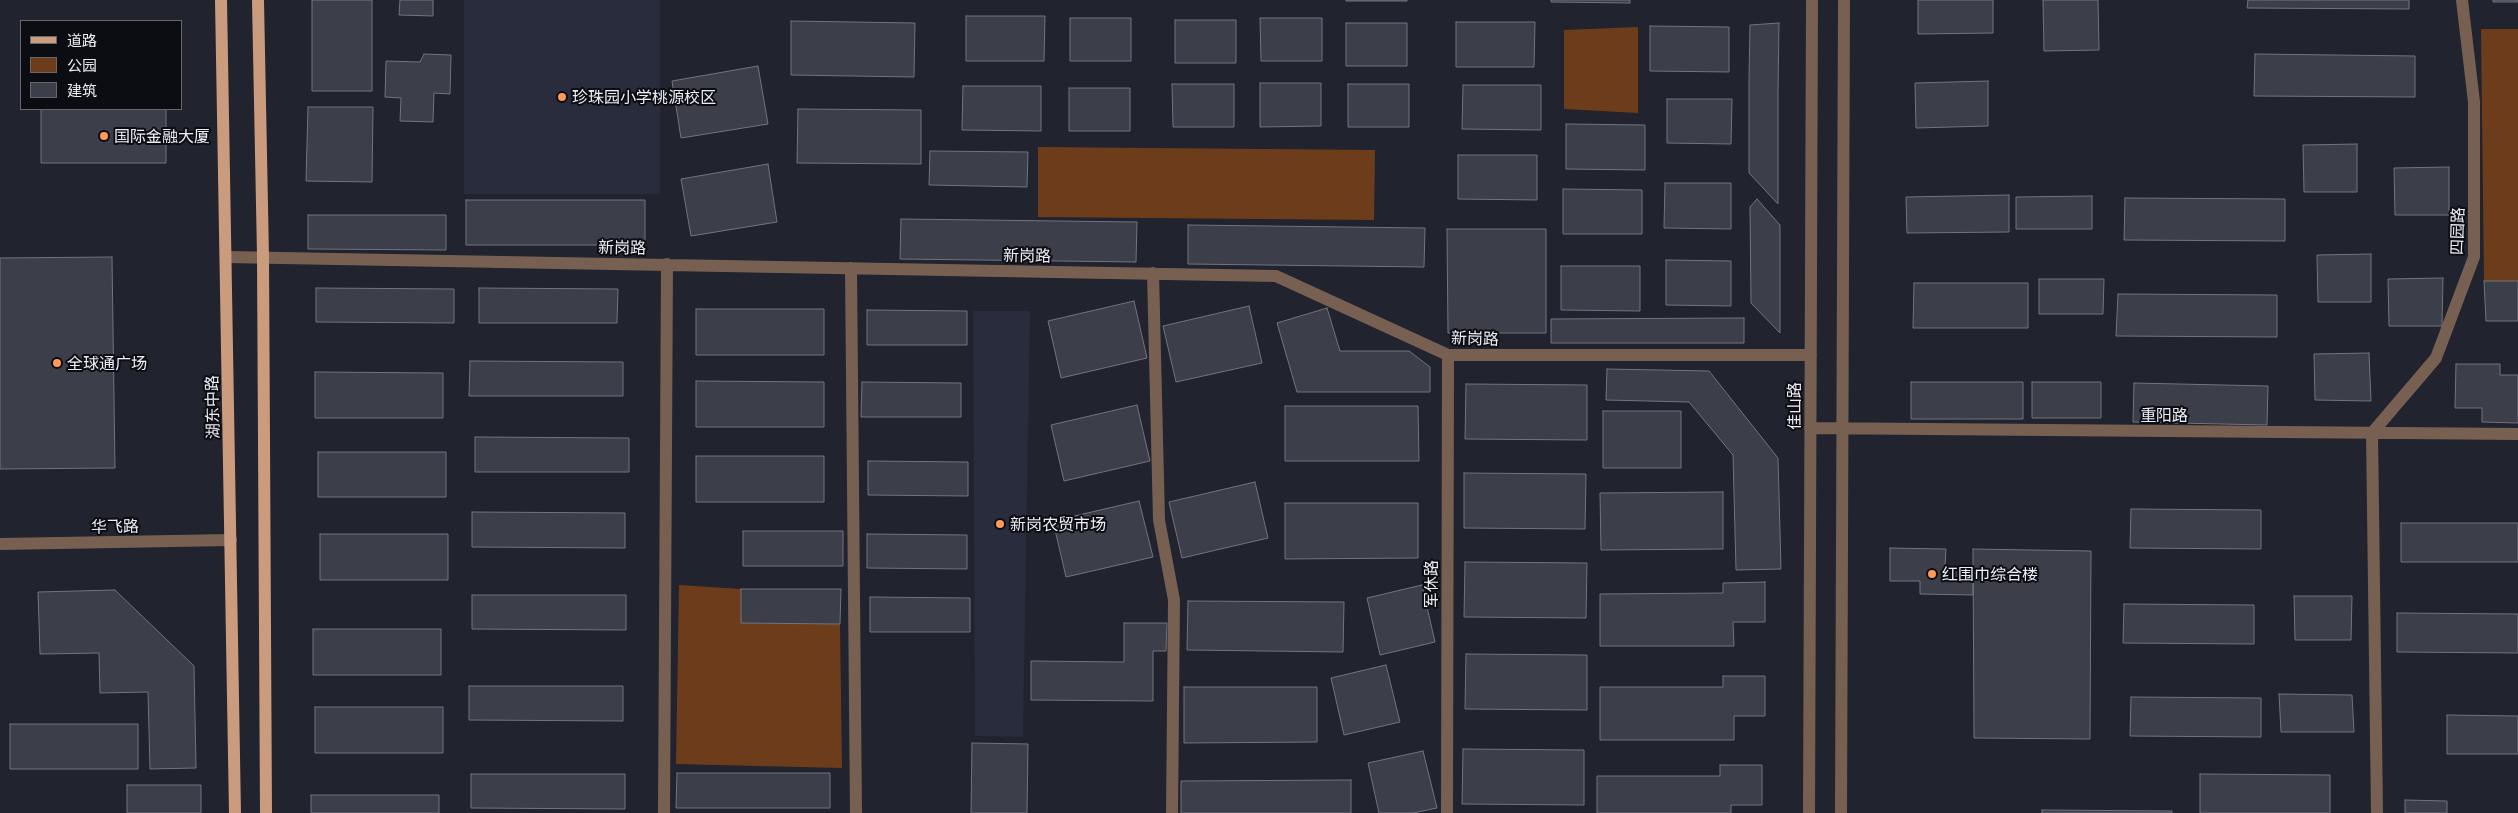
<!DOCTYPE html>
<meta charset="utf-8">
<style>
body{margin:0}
#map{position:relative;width:2518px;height:813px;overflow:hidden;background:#21232e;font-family:Georgia,"Noto Sans SC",serif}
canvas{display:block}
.legend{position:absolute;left:20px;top:20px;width:162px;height:90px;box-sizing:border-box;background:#0c0d12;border:1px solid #66676d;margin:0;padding:6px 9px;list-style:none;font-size:15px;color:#eceef5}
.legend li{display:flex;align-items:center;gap:10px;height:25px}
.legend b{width:25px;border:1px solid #66676d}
</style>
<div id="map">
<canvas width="2518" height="813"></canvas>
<ul class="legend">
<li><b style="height:6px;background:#cb9b7e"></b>道路</li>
<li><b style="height:14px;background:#6d3d1b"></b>公园</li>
<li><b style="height:14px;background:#3c3e4a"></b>建筑</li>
</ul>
</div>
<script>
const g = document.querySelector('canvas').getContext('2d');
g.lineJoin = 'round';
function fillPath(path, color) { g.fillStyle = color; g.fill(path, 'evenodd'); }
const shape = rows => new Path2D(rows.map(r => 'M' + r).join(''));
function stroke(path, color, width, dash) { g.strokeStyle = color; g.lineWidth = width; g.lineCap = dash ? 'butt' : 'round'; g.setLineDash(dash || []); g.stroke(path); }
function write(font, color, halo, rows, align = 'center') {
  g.font = font + ' Georgia,"Noto Sans SC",serif'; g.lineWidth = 4; g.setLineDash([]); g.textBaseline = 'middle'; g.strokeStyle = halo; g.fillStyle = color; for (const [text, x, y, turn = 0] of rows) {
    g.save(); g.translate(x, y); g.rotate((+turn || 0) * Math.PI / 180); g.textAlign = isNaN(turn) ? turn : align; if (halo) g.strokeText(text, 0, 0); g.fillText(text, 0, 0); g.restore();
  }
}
const built = shape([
 [464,0,660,0,660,194,464,194],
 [973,311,1030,311,1023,737,975,736]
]);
const green = shape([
 [1638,27,1638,113,1564,109,1564,30],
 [2481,29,2518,29,2518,281,2484,281],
 [1038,147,1375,150,1374,220,1038,217],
 [679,585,741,589,741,623,840,624,842,768,676,764]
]);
const building = shape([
 [312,0,372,0,372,91,312,91,312,0],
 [400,0,433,0,433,16,399,15,400,0],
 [1346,0,1407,0,1407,1,1346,1,1346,0],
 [1551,0,1630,0,1630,3,1551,2,1551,0],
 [1918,0,1993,0,1993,33,1918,34,1918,0],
 [2043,0,2098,0,2099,50,2044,51,2043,0],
 [2248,0,2409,0,2409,9,2247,8,2248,0],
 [2493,0,2518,0,2518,2,2493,2,2493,0],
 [966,16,1045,16,1044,61,966,61,966,16],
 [1070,18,1131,18,1131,61,1070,61,1070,18],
 [1260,18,1322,18,1322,61,1261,61,1260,18],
 [1175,20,1236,20,1236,63,1175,63,1175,20],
 [791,21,915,23,914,77,791,75,791,21],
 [1456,22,1535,22,1534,67,1456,67,1456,22],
 [1346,23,1407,23,1407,66,1346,66,1346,23],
 [1779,23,1778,95,1778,204,1749,173,1749,77,1750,25,1779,23],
 [1650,26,1729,27,1729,72,1650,71,1650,26],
 [424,54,451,55,450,94,434,93,433,122,400,121,401,98,385,97,386,61,420,62,424,54],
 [2255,54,2415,56,2415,97,2254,96,2255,54],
 [758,66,768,124,681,138,672,81,758,66],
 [1988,81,1988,126,1916,128,1915,83,1988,81],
 [1260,83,1321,83,1321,126,1260,127,1260,83],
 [1172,84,1234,84,1234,127,1173,127,1172,84],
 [1348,84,1409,84,1409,127,1348,127,1348,84],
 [1463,85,1541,85,1541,130,1462,129,1463,85],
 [963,86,1041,86,1041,131,962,130,963,86],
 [1069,88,1130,88,1130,131,1069,131,1069,88],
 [1667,99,1732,99,1731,144,1667,143,1667,99],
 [308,107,373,107,372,182,306,181,308,107],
 [41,109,166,109,166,163,41,163,41,109],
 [798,109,921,110,921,164,797,163,798,109],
 [1566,124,1645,125,1645,170,1566,169,1566,124],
 [2357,144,2357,192,2304,192,2303,145,2357,144],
 [930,151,1028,152,1027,187,929,185,930,151],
 [1458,155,1537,155,1537,200,1458,199,1458,155],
 [768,164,777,222,691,236,681,179,768,164],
 [2449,167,2449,215,2395,215,2394,168,2449,167],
 [1665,183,1731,183,1731,229,1664,228,1665,183],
 [1563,189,1642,190,1642,234,1563,234,1563,189],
 [2009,195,2009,232,1907,233,1906,197,2009,195],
 [2092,196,2092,229,2016,229,2016,197,2092,196],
 [2125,198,2285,199,2285,241,2124,240,2125,198],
 [1757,199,1780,225,1780,333,1751,303,1750,207,1757,199],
 [466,200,645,200,645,245,466,245,466,200],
 [308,215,446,215,446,250,308,249,308,215],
 [901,219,1137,222,1136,262,900,259,901,219],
 [1188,225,1425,228,1424,267,1188,264,1188,225],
 [1447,229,1546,229,1546,333,1448,333,1447,229],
 [2371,254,2371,302,2318,302,2317,255,2371,254],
 [112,257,115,468,0,469,0,258,112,257],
 [1666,260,1731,261,1731,306,1666,305,1666,260],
 [1561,266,1640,266,1640,311,1561,310,1561,266],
 [2443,278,2442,326,2389,326,2388,279,2443,278],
 [2039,279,2104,279,2103,314,2039,314,2039,279],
 [2484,281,2518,281,2518,321,2486,321,2484,281],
 [1914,283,2028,283,2028,328,1913,328,1914,283],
 [316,288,454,289,454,323,316,322,316,288],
 [479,288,618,289,617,323,479,323,479,288],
 [2118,294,2277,295,2277,337,2116,336,2118,294],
 [1134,301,1147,358,1061,378,1048,321,1134,301],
 [1249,306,1262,363,1176,382,1163,326,1249,306],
 [1327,308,1340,351,1409,351,1430,367,1430,392,1297,392,1277,323,1327,308],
 [696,309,824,309,824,355,696,355,696,309],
 [867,310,967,311,967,345,867,345,867,310],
 [1744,318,1744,343,1551,343,1551,319,1744,318],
 [2369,353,2371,401,2315,400,2314,354,2369,353],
 [470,361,623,362,623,396,469,396,470,361],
 [2456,364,2500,364,2500,375,2518,375,2518,423,2482,422,2482,408,2455,408,2456,364],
 [1607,369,1709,371,1778,458,1781,569,1736,570,1733,455,1689,402,1606,400,1607,369],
 [315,372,443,373,443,418,315,418,315,372],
 [696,381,824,382,824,427,696,427,696,381],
 [862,382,961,383,961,417,861,417,862,382],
 [1911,382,2023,382,2023,419,1911,419,1911,382],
 [2032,382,2101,382,2101,418,2032,418,2032,382],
 [2134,383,2268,386,2267,425,2133,422,2134,383],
 [1466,384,1587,385,1587,440,1465,439,1466,384],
 [1137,405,1150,461,1064,481,1051,425,1137,405],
 [1285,406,1418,406,1419,461,1285,461,1285,406],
 [1603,411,1681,411,1681,468,1603,468,1603,411],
 [475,437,629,438,629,472,475,472,475,437],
 [318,452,446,452,446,497,318,497,318,452],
 [696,456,824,456,824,502,696,502,696,456],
 [868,461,968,462,968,496,868,495,868,461],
 [1464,473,1586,474,1585,529,1464,528,1464,473],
 [1255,482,1268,538,1182,558,1169,502,1255,482],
 [1723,492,1723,549,1601,550,1600,493,1723,492],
 [1139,501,1153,557,1066,577,1053,521,1139,501],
 [1285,503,1418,503,1418,558,1285,559,1285,503],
 [2131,509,2261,510,2261,549,2130,548,2131,509],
 [472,512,625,513,625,548,472,547,472,512],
 [2401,523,2518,523,2518,562,2401,562,2401,523],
 [743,531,843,531,843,566,743,566,743,531],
 [320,534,448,534,448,580,320,580,320,534],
 [867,534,967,535,967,569,867,568,867,534],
 [1890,548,1946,549,1945,567,1973,567,1973,595,1920,594,1920,581,1890,581,1890,548],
 [1973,549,2091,551,2090,739,1974,738,1973,549],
 [1465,562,1587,563,1586,618,1464,617,1465,562],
 [1765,582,1765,622,1733,622,1734,646,1600,646,1600,594,1723,593,1723,583,1765,582],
 [1422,585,1435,642,1380,655,1367,598,1422,585],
 [741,589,841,589,840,624,741,623,741,589],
 [115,590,194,666,196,768,150,769,148,692,100,693,99,653,40,654,38,592,115,590],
 [472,595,626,595,626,630,472,629,472,595],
 [2294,596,2352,596,2351,640,2295,640,2294,596],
 [870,597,970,598,970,632,870,632,870,597],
 [1188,601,1344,602,1343,652,1187,650,1188,601],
 [2124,604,2254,605,2254,644,2123,643,2124,604],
 [2397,613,2518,614,2518,653,2397,652,2397,613],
 [1124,623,1167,623,1166,651,1153,651,1153,701,1031,700,1031,661,1124,662,1124,623],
 [313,629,441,629,441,675,313,675,313,629],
 [1466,654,1587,655,1587,710,1465,709,1466,654],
 [1386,665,1400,722,1344,735,1331,678,1386,665],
 [1723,676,1765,676,1765,716,1734,716,1734,740,1600,740,1600,687,1723,687,1723,676],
 [469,686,623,686,623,721,469,720,469,686],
 [1184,687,1317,687,1317,742,1184,743,1184,687],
 [2279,694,2352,695,2354,732,2281,732,2279,694],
 [2131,697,2261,698,2261,737,2130,736,2131,697],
 [315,707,443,707,443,753,315,753,315,707],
 [2447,715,2518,716,2518,754,2447,754,2447,715],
 [10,724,138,724,138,769,10,769,10,724],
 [972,743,1028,744,1027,813,971,813,972,743],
 [1463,749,1584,750,1584,805,1462,804,1463,749],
 [1423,751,1437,808,1413,813,1379,813,1368,763,1423,751],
 [1720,765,1762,765,1762,805,1731,805,1731,813,1597,813,1597,776,1720,776,1720,765],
 [677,773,830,773,830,808,676,808,677,773],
 [471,774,625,774,625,809,471,808,471,774],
 [2200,774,2330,775,2330,813,2200,813,2200,774],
 [1351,780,1351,813,1181,813,1181,781,1351,780],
 [127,785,201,785,201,813,127,813,127,785],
 [311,795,439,795,439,813,311,813,311,795],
 [2405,800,2447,801,2447,813,2405,813,2405,800],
 [2042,810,2172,811,2172,813,2042,813,2042,810]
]);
const minor = shape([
 [226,257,1276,276,1448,355,1811,355],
 [851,268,856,813],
 [1153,273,1159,520,1174,600,1172,813],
 [1810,428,2518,434],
 [0,544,231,540],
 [664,813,667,264],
 [1447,813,1448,355],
 [1809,813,1812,0],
 [1841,813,1844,0],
 [2377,813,2372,433,2436,358,2474,257,2474,102,2462,0]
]);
const major = shape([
 [221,0,235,813],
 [258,0,263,256,266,813]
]);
const markers = [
 [562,97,5,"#fe9b58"],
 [104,136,5,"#fe9b58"],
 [57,363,5,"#fe9b58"],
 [1000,524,5,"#fe9b58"],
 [1932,574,5,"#fe9b58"]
];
const poiNames = [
 ["珍珠园小学桃源校区",572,97],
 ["国际金融大厦",114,136],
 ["全球通广场",67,363],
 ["新岗农贸市场",1010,524],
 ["红围巾综合楼",1942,574]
];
const streetNames = [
 ["四园路",2457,231,-88],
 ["新岗路",622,247,1],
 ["新岗路",1027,255,1],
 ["新岗路",1475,338,2],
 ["佳山路",1794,406,-90],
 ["湖东中路",212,407,-91],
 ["重阳路",2164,415],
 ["华飞路",115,526,-1],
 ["军休路",1431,584,-90]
];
fillPath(built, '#282c3c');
fillPath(green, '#6d3d1b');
fillPath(building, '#3c3e4a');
stroke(building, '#717481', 1);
stroke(minor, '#776052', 12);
stroke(major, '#cb9b7e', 12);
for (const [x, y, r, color] of markers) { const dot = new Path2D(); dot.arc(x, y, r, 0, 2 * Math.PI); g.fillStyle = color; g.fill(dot); stroke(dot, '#0c0d12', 2); }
write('16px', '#eceef5', '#0c0d12', poiNames, 'left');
write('16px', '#eceef5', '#0c0d12', streetNames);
</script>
